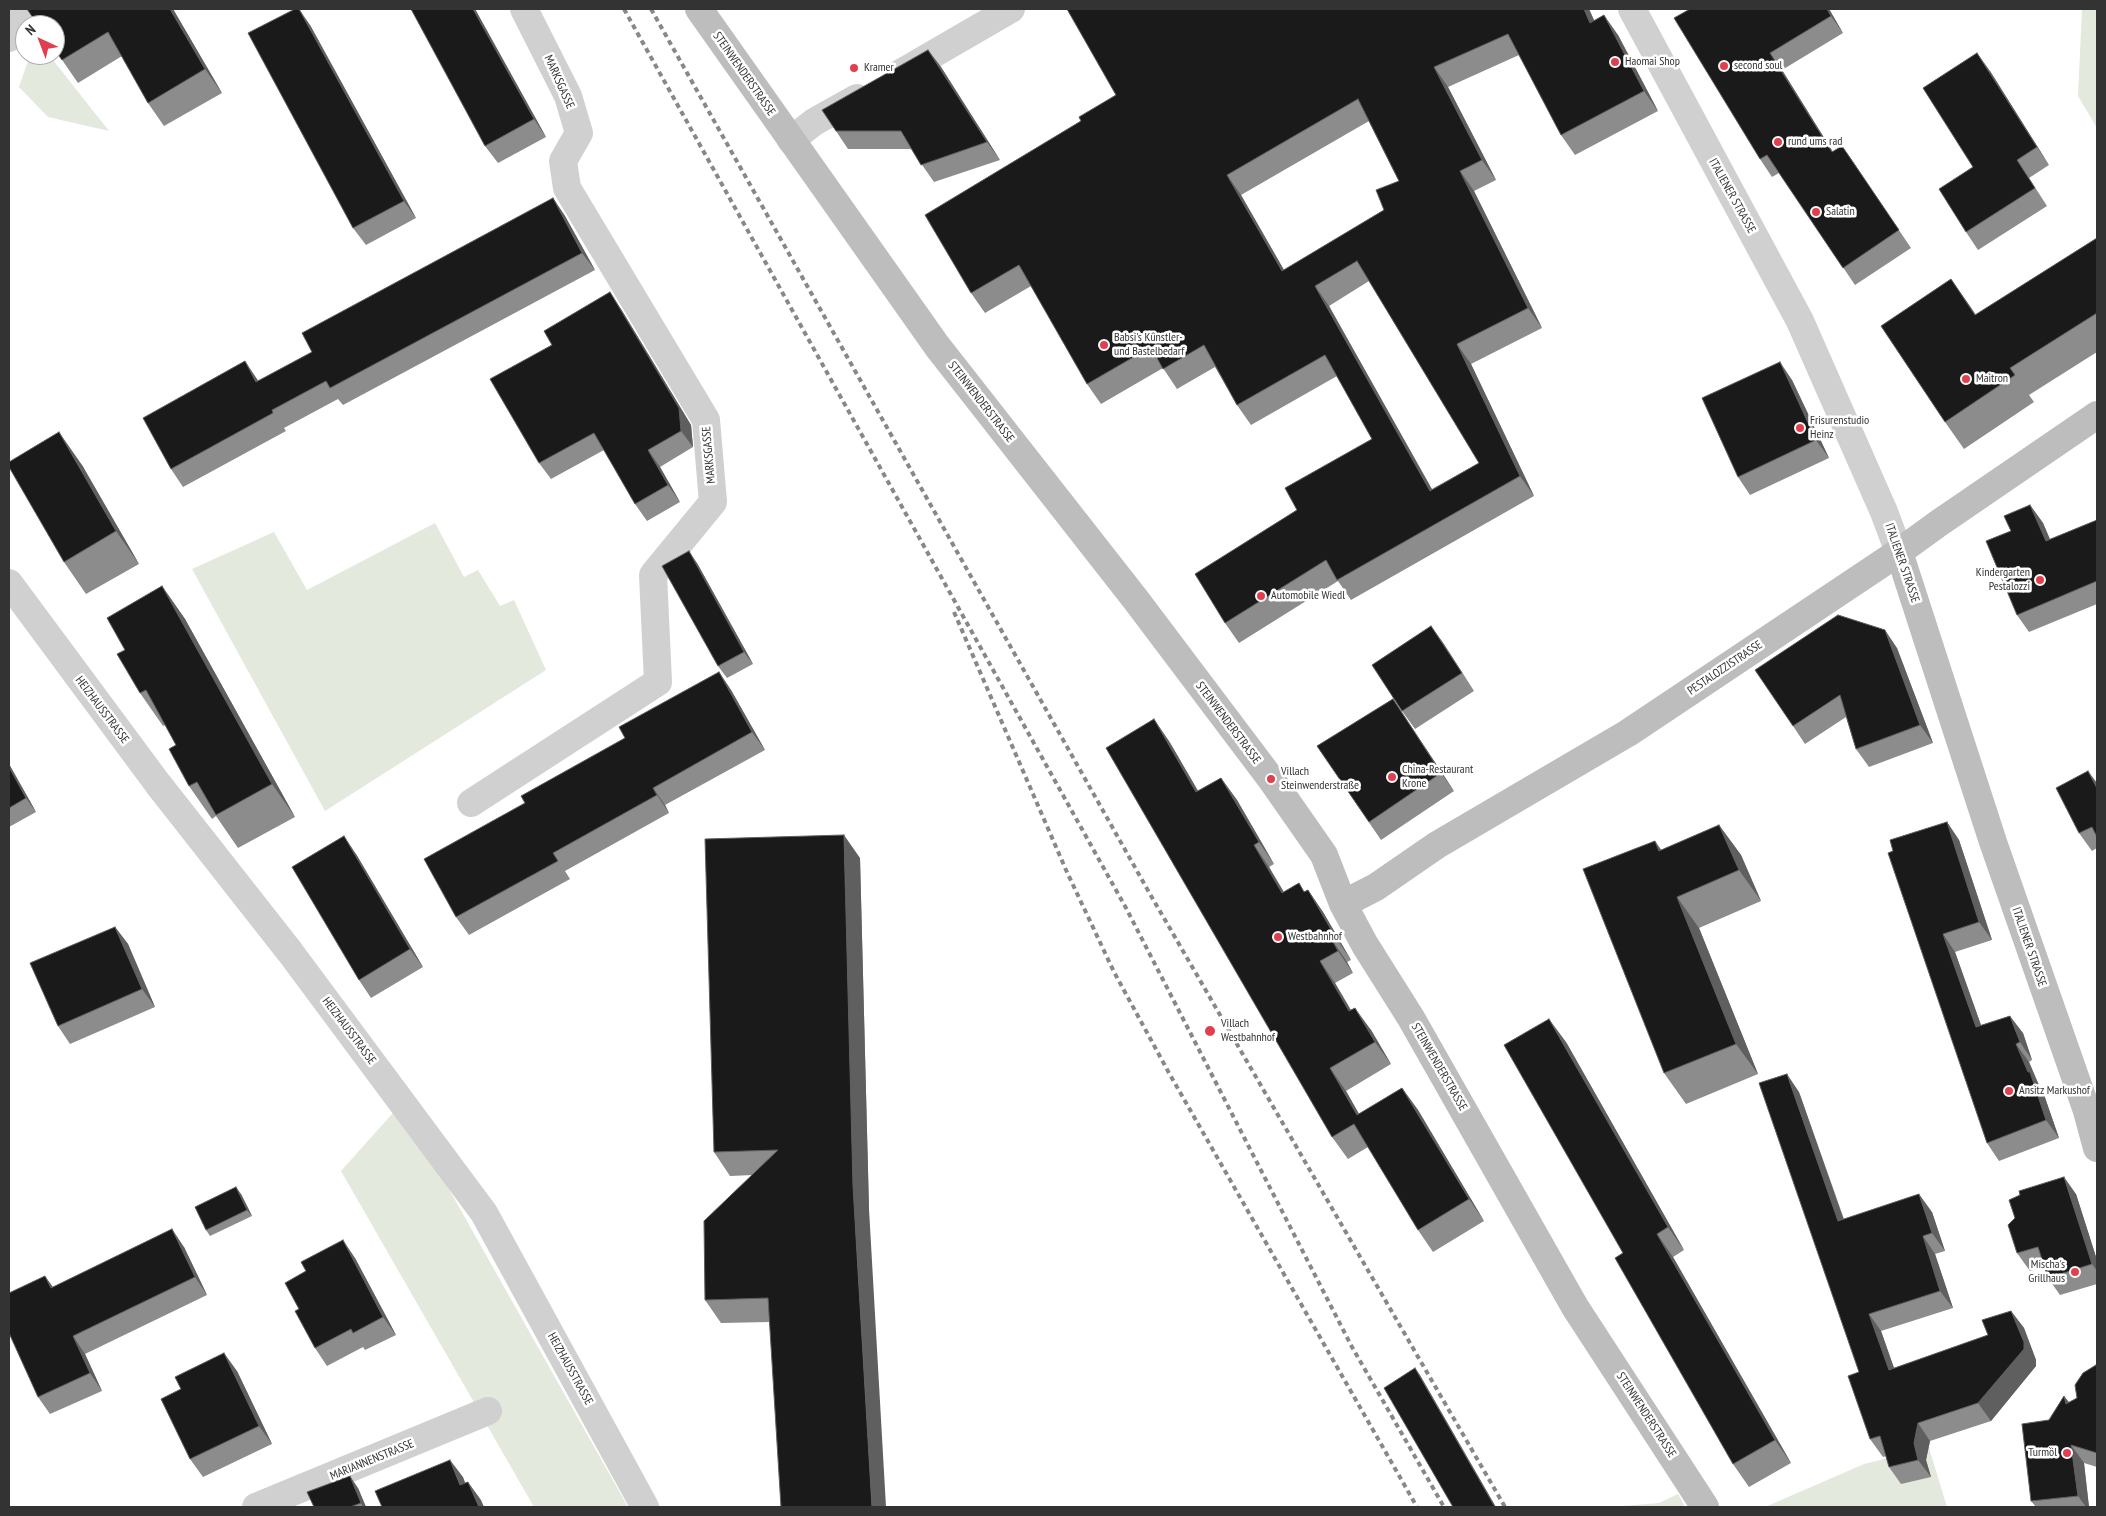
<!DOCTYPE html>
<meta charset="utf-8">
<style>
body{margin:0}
#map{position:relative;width:2106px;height:1516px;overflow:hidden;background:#fff;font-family:"PT Sans Narrow",sans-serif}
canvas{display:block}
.frame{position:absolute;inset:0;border:10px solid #333;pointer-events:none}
.north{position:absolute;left:15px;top:15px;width:50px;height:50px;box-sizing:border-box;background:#fff;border:1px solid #adadad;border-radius:50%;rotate:317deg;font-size:14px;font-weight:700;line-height:20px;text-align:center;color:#333}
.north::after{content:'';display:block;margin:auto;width:18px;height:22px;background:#e03f50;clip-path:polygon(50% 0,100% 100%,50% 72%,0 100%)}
</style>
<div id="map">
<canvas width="2106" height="1516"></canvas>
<div class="frame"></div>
<div class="north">N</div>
</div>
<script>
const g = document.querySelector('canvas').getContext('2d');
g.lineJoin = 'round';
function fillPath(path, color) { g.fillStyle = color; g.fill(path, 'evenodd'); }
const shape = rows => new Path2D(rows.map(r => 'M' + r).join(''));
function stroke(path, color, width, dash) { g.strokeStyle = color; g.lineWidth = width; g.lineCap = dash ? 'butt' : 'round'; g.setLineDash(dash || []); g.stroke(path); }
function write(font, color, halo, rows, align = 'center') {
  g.font = font + ' "PT Sans Narrow",sans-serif'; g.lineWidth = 5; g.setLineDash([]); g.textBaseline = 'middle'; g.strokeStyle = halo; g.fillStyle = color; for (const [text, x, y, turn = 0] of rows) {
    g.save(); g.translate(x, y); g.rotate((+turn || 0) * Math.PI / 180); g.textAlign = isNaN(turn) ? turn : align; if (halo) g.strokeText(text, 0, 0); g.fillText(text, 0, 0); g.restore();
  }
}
const green = shape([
 [2082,9,2097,9,2097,128,2078,96],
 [30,55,49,55,109,131,48,117,19,87],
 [435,523,464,577,478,570,500,606,514,600,546,670,325,811,192,569,274,532,307,590],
 [401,1104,628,1507,534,1507,341,1171],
 [1929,1448,1947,1507,1765,1507,1864,1464],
 [1678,1494,1684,1505,1682,1507,1609,1507,1659,1503]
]);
const street = shape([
 [1632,9,1800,321,1884,512,1899,552],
 [9,38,22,9],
 [899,74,1011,9],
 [791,140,814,122,857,98],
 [9,583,158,784,290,952,484,1213,645,1507],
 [471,803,658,682,653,575,713,502,706,420,567,188,563,161,579,133,568,96,524,9],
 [256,1507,488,1411]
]);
const secondary = shape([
 [699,9,937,346,1136,600,1271,779,1324,855,1343,904,1365,945,1411,1018,1575,1307,1705,1507],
 [1899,552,1993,842,2087,1111,2097,1148],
 [1343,904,1376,887,1437,845,1628,733,1899,552,1939,523,2097,415]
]);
const rail = shape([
 [624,9,1126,908,1352,1347,1444,1507],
 [651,9,1150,894,1505,1507],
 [954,612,1066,870,1114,972,1169,1073,1417,1507]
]);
const wall = shape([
 [27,9,173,9,222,93,164,126,148,103,122,56,78,83],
 [475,9,546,137,498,163,485,146],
 [1067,9,1589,9,1594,20,1618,35,1658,111,1575,155,1561,135,1519,55,1448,87,1496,180,1474,191,1542,328,1471,364,1534,496,1351,600,1338,581,1239,643,1225,623,1297,510,1372,439,1337,376,1251,425,1237,405,1215,367,1177,389,1163,368,1101,404,1087,384,1031,286,985,313,971,293,1081,121,1116,95],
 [1369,121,1399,181,1384,210,1284,270,1241,195],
 [1369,281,1479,463,1432,489,1329,306],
 [1690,9,1829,9,1843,33,1782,70,1833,152,1842,146,1911,248,1855,285,1779,173,1772,177,1760,159],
 [310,25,416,218,366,245,353,228],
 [928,50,941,67,1000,160,934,182,911,149,848,149,836,131],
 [1990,71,2049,165,2029,178,2047,206,1978,250,1966,232,1973,167],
 [553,198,565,216,595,270,343,405,338,399,284,428,286,431,183,487,171,469,258,381,312,352],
 [2097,238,2097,352,2029,395,2034,402,1964,449,1945,422,1976,315],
 [621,309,691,425,693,447,660,467,680,502,647,521,635,504,604,450,551,479,539,463],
 [1792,380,1829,458,1750,495,1738,477],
 [82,465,139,564,86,594,64,562],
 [2030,505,2043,523,2050,539,2097,520,2097,604,2029,632,2017,615,2011,531],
 [697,563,753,664,727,678,718,666],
 [162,586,185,619,295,817,238,848,216,816,212,819,189,786,176,745,165,725,163,726,140,693,125,650],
 [1431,626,1474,691,1415,729,1402,711],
 [1897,648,1933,743,1869,767,1856,749,1846,717,1805,744,1793,726],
 [719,672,731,690,765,750,665,805,669,813,565,871,570,879,469,935,456,917,525,803,625,738],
 [1393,699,1454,791,1381,840,1317,746],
 [1169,741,1198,791,1221,778,1237,800,1274,864,1269,867,1284,892,1299,883,1304,892,1308,890,1323,912,1351,960,1347,962,1353,973,1335,983,1351,1010,1371,1030,1391,1064,1346,1091,1359,1114,1402,1088,1418,1110,1484,1221,1433,1252,1418,1230,1368,1147,1348,1159,1332,1137],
 [9,764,36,812,9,827],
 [2097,783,2097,848,2092,851,2079,833],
 [1947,822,1959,840,1992,940,1955,952,1981,1025,2023,1033,2032,1060,2029,1062,2038,1083,2042,1089,2059,1138,1999,1161,1987,1143,1893,851],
 [1719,825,1741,855,1761,901,1699,928,1758,1074,1686,1104,1664,1073,1661,850],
 [356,854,423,967,371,998,359,980],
 [860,858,869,1209,770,1322,721,1323,705,1300,753,1175,730,1176,714,1152],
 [115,927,128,944,155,1007,70,1044,58,1026],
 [1566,1042,1684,1250,1673,1257,1791,1463,1749,1487,1733,1464,1623,1253],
 [1799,1092,1844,1219,1932,1212,1945,1251,1935,1254,1953,1308,1881,1331,1894,1368,1988,1335,2011,1311,2024,1328,2036,1360,2036,1366,1991,1421,1930,1441,1926,1460,1931,1477,1901,1484,1889,1467,1886,1456,1883,1457,1870,1439,1859,1372],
 [241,1194,252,1216,210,1236,206,1230],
 [2076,1194,2097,1260,2097,1284,2060,1295,2048,1278,2044,1266,2030,1271,2017,1253],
 [184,1247,207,1295,85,1354,102,1391,50,1414,38,1397,53,1287],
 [355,1258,396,1335,365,1350,363,1347,327,1366,315,1348],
 [2097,1366,2097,1467,2084,1463,2089,1507,2036,1507,2031,1501,2049,1420,2064,1396,2069,1402,2077,1398],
 [237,1371,272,1444,203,1477,190,1459,181,1389],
 [358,1488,366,1507,314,1507]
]);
const shadedWall = shape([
 [170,9,173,9,222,93,205,69],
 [299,9,310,25,416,218,404,201],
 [473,9,475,9,546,137,534,119],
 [1584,9,1589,9,1604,43,1590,23],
 [1827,9,1829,9,1843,33,1831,16],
 [1604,15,1618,35,1658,111,1644,91],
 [928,50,941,67,1000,160,987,142],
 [1770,53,1782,70,1844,170,1832,152],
 [1977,53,1990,71,2049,165,2037,147],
 [1434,67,1448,87,1496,180,1482,160],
 [1842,146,1854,163,1911,248,1899,230],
 [1460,171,1474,191,1542,328,1528,308],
 [1227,175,1241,195,1296,291,1282,271],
 [553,198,565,216,595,270,582,253],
 [1951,279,1970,306,1994,342,1975,315],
 [1315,286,1329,306,1444,511,1430,491],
 [610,292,621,309,691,425,693,447,681,431],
 [1457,344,1471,364,1534,496,1520,476],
 [245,361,257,379,269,400,256,382],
 [1780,362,1792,380,1829,458,1816,440],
 [59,432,82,465,139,564,116,531],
 [648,450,660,467,680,502,668,485],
 [2030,505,2043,523,2058,559,2046,541],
 [689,551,697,563,753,664,744,652],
 [162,586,185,619,295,817,272,784],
 [1431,626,1444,644,1474,691,1462,673],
 [1885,630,1897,648,1933,743,1920,725],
 [719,672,731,690,765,750,752,732],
 [1393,699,1405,717,1454,791,1441,773],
 [1154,719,1169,741,1212,815,1196,792],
 [9,764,36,812,26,798,9,767],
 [2088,771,2097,783,2097,788],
 [1221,778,1237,800,1274,864,1259,842],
 [653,788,665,805,669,813,657,795],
 [1947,822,1959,840,1992,940,1979,922],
 [1719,825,1741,855,1761,901,1739,870],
 [844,835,860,858,869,1209,886,1507,872,1507,853,1186],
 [344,836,356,854,423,967,410,949],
 [1655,841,1676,871,1659,851],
 [1254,845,1269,867,1297,915,1282,893],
 [1308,890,1323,912,1351,960,1336,938],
 [1677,897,1699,928,1758,1074,1736,1044],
 [115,927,128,944,155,1007,142,989],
 [1943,934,1955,952,1988,1045,1976,1027],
 [1332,940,1347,962,1353,973,1338,951],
 [1320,961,1335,983,1364,1033,1349,1011],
 [1355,1008,1371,1030,1391,1064,1375,1042],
 [2010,1016,2023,1033,2032,1060,2020,1042],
 [1549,1019,1566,1042,1684,1250,1668,1227],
 [2016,1044,2029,1062,2038,1083,2042,1089,2059,1138,2046,1120],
 [1330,1068,1346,1091,1372,1137,1357,1115],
 [1787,1074,1799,1092,1850,1238,1838,1221],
 [1402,1088,1418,1110,1484,1221,1469,1199],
 [2064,1177,2076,1194,2097,1260,2097,1271,2092,1264],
 [236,1187,241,1194,252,1216,247,1210],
 [1919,1194,1932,1212,1945,1251,1932,1233],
 [172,1229,184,1247,207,1295,195,1277],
 [1657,1234,1673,1257,1791,1463,1775,1440],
 [1923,1236,1935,1254,1953,1308,1940,1291],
 [343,1240,355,1258,396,1335,383,1317],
 [45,1276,58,1294,51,1288],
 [2011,1311,2024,1328,2036,1360,2036,1366,1991,1421,1978,1403],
 [1869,1314,1881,1331,1901,1388,1889,1370],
 [73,1336,85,1354,102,1391,90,1373],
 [224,1353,237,1371,272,1444,259,1426],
 [1415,1368,1420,1375,1496,1507,1495,1507],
 [2064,1396,2077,1414,2066,1404],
 [1918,1423,1930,1441,1926,1460,1931,1477,1918,1460,1914,1443],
 [2071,1445,2084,1463,2089,1507,2086,1507,2078,1496],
 [450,1460,463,1477,473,1503,460,1485],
 [350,1476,358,1488,366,1507,363,1507,361,1503],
 [468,1482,481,1500,484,1507,479,1507]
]);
const building = shape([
 [27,9,170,9,205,69,148,103,108,32,62,60,55,50,55,25,38,25,27,9],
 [295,9,299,9,404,201,353,228,248,33,295,9],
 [411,9,473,9,534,119,485,146,411,9],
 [1067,9,1584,9,1590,23,1604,15,1644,91,1561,135,1508,34,1434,67,1482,160,1460,171,1528,308,1457,344,1520,476,1337,580,1326,560,1225,623,1195,574,1297,510,1285,488,1372,439,1325,355,1237,405,1204,345,1163,369,1151,347,1087,384,1019,265,971,293,925,215,1081,121,1079,117,1116,95,1067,9],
 [1358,99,1399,181,1376,190,1384,210,1282,271,1227,175,1358,99],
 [1357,261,1479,463,1430,491,1315,286,1357,261],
 [1690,9,1827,9,1831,16,1770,53,1832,152,1842,146,1899,230,1843,268,1767,155,1760,159,1674,18,1690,9],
 [928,50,987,142,921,165,901,131,836,131,822,110,928,50],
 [1977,53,2037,147,2017,160,2035,188,1966,232,1939,189,1973,167,1923,88,1977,53],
 [553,198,582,253,330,388,326,381,272,410,273,413,171,469,143,418,245,361,256,382,312,352,302,333,553,198],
 [2097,238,2097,313,2010,368,2015,375,1945,422,1881,326,1951,279,1975,315,2097,238],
 [610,292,679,408,681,431,648,450,668,485,635,504,594,433,539,463,490,379,552,345,544,331,610,292],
 [1780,362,1816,440,1738,477,1702,398,1780,362],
 [59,432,116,531,64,562,9,467,9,462,59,432],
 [2030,505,2046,541,2097,520,2097,581,2017,615,1986,541,2011,531,2004,516,2030,505],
 [689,551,744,652,718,666,662,566,689,551],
 [162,586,272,784,216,815,197,782,189,786,169,749,176,745,146,690,140,693,117,654,125,650,107,618,162,586],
 [1838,615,1885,630,1920,725,1856,749,1840,695,1793,726,1755,670,1838,615],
 [1431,626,1462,673,1402,711,1372,665,1431,626],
 [719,672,752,732,653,788,657,795,553,853,558,861,456,917,424,859,525,803,521,796,625,738,619,727,719,672],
 [1393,699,1441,773,1369,822,1317,746,1393,699],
 [1154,719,1196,792,1221,778,1259,842,1254,845,1282,893,1299,883,1304,892,1308,890,1336,938,1332,940,1338,951,1320,961,1349,1011,1355,1008,1375,1042,1330,1068,1357,1115,1402,1088,1469,1199,1418,1230,1354,1124,1332,1137,1106,748,1154,719],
 [9,767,26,798,9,808,9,767],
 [2088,771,2097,788,2097,837,2092,827,2079,833,2056,788,2088,771],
 [1947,822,1979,922,1943,934,1976,1027,2010,1016,2020,1042,2016,1044,2028,1072,2030,1072,2046,1120,1987,1143,1888,853,1893,851,1890,840,1947,822],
 [1719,825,1739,870,1677,897,1736,1044,1664,1073,1583,869,1655,841,1659,851,1719,825],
 [844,835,853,1186,872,1507,781,1507,768,1298,705,1300,704,1221,778,1150,714,1152,705,839,844,835],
 [344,836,410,949,359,980,292,867,344,836],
 [115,927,142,989,58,1026,30,963,115,927],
 [1549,1019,1668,1227,1657,1234,1775,1440,1733,1464,1615,1258,1623,1253,1504,1045,1549,1019],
 [1787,1074,1838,1221,1919,1194,1932,1233,1923,1236,1940,1291,1869,1314,1889,1370,1988,1335,1982,1320,2011,1311,2024,1342,2024,1349,1978,1403,1918,1423,1914,1443,1918,1460,1889,1467,1880,1436,1870,1439,1848,1376,1859,1372,1759,1083,1787,1074],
 [2064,1177,2092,1264,2048,1278,2038,1247,2017,1253,2008,1225,2015,1218,2009,1200,2020,1195,2019,1191,2064,1177],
 [236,1187,247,1210,206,1230,195,1207,236,1187],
 [172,1229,195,1277,73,1336,90,1373,38,1397,9,1333,9,1293,45,1276,51,1288,172,1229],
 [343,1240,383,1317,353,1333,351,1329,315,1348,295,1311,299,1309,285,1283,306,1271,301,1262,343,1240],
 [224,1353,259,1426,190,1459,161,1399,181,1389,175,1377,224,1353],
 [2096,1365,2097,1366,2097,1453,2071,1445,2078,1496,2031,1501,2022,1424,2049,1420,2064,1396,2066,1404,2077,1398,2075,1385,2083,1373,2096,1365],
 [1415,1368,1495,1507,1453,1507,1384,1388,1415,1368],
 [450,1460,460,1485,468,1482,479,1507,382,1507,375,1491,450,1460],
 [350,1476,361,1503,350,1507,314,1507,307,1492,350,1476]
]);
const markers = [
 [1615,62,5,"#e03f50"],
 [1724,66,5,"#e03f50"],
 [854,68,5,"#e03f50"],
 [1778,142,5,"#e03f50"],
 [1816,212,5,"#e03f50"],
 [1104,345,5,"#e03f50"],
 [1966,379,5,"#e03f50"],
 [1800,428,5,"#e03f50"],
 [2040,580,5,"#e03f50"],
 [1261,596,5,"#e03f50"],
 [1392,777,5,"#e03f50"],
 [1271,779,5,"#e03f50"],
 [1278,937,5,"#e03f50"],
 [1210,1031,6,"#e03f50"],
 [2009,1091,5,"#e03f50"],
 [2075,1272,5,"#e03f50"],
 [2067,1453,5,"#e03f50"]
];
const poiNames = [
 ["Haomai Shop",1625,62],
 ["second soul",1734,66],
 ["Kramer",864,68],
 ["rund ums rad",1788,142],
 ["Salatin",1826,212],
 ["Babsi's Künstler-",1114,338],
 ["und Bastelbedarf",1114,352],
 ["Maitron",1976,379],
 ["Frisurenstudio",1810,421],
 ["Heinz",1810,435],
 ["Kindergarten",2030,573,"right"],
 ["Pestalozzi",2030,587,"right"],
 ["Automobile Wiedl",1271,596],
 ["China-Restaurant",1402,770],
 ["Krone",1402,784],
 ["Villach",1281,772],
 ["Steinwenderstraße",1281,786],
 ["Westbahnhof",1288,937],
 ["Villach",1221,1024],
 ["Westbahnhof",1221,1038],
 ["Ansitz Markushof",2019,1091],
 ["Mischa's",2065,1265,"right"],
 ["Grillhaus",2065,1279,"right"],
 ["Turmöl",2057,1453,"right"]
];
const streetNames = [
 ["STEINWENDERSTRASSE",744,74,55],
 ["MARKSGASSE",559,82,66],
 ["ITALIENER STRASSE",1732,196,61],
 ["STEINWENDERSTRASSE",981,402,52],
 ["MARKSGASSE",709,455,-95],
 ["ITALIENER STRASSE",1902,563,71],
 ["PESTALOZZISTRASSE",1725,668,-34],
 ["HEIZHAUSSTRASSE",102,710,53],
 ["STEINWENDERSTRASSE",1228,723,53],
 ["ITALIENER STRASSE",2029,947,71],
 ["HEIZHAUSSTRASSE",349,1031,53],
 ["STEINWENDERSTRASSE",1439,1067,60],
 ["HEIZHAUSSTRASSE",570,1369,61],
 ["STEINWENDERSTRASSE",1646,1415,57],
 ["MARIANNENSTRASSE",372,1460,-22]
];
fillPath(green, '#e3e9dc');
stroke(street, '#d0d0d0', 28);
stroke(secondary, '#bdbdbd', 28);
stroke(rail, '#888', 4, [5, 4]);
fillPath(wall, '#8c8c8c');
fillPath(shadedWall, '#5f5f5f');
fillPath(building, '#1a1a1a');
stroke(building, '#5f5f5f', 1);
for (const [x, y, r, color] of markers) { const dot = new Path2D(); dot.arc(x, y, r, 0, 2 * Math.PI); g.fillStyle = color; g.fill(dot); stroke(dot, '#fff', 2); }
write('12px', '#333', '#fff', poiNames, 'left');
write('12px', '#333', '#fff', streetNames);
</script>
